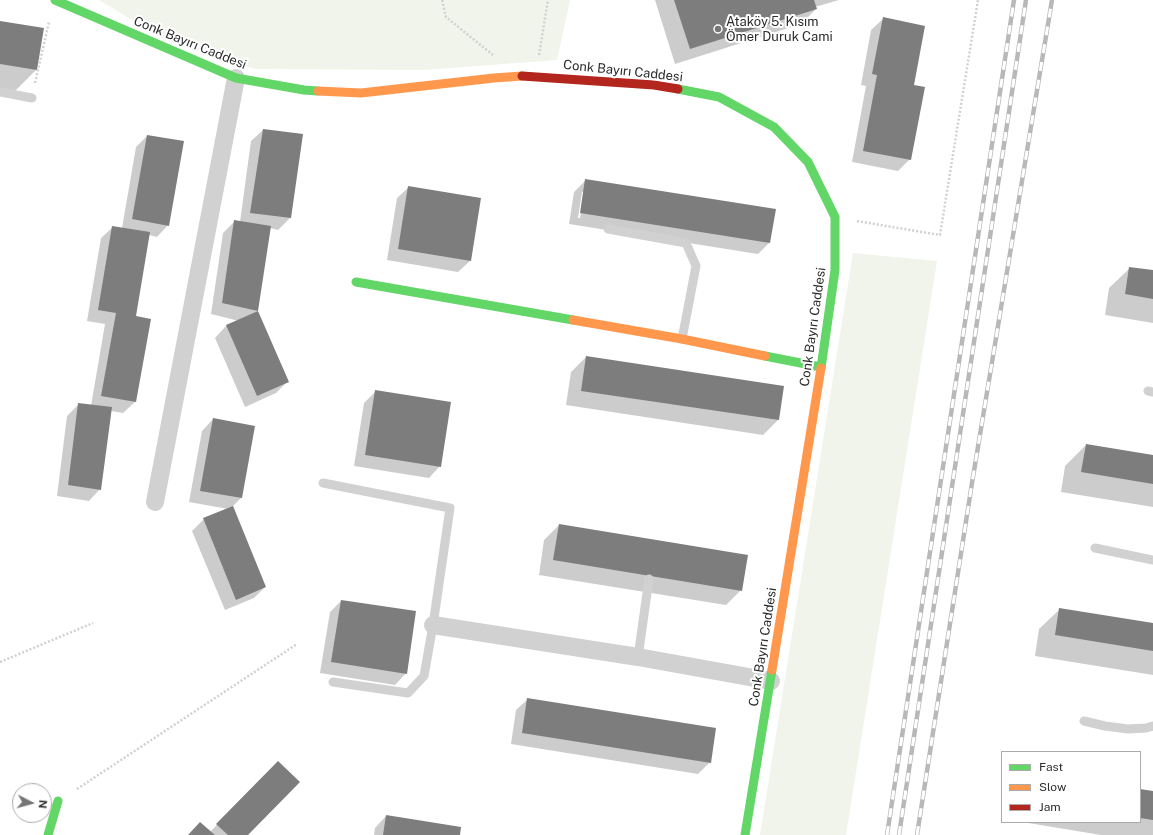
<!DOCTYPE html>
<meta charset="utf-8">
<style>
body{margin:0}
#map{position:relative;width:1153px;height:835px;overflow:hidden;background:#fff;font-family:"Public Sans",sans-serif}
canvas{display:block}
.legend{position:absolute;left:1001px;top:751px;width:140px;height:72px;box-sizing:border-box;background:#fff;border:1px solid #ababab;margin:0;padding:5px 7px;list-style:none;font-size:12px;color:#2c2c2c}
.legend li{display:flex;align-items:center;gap:8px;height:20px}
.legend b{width:20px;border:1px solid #ababab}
.north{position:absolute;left:12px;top:783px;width:40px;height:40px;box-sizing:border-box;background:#fff;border:1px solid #ababab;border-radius:50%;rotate:96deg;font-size:11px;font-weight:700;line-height:16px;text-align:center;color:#2c2c2c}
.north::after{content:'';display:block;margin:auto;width:14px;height:18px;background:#767676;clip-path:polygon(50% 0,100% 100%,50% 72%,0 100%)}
</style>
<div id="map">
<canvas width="1153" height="835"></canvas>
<ul class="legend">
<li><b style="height:5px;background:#63d668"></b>Fast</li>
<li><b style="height:5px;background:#ff974d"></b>Slow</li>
<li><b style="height:5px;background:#b3261e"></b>Jam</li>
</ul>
<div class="north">N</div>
</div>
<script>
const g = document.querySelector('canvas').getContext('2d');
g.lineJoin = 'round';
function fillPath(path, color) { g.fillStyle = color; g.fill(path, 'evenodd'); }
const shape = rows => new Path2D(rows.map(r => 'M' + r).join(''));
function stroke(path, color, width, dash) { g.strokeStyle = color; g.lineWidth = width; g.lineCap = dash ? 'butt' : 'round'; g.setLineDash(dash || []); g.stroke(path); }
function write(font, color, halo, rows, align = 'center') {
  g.font = font + ' "Public Sans",sans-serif'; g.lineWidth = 4; g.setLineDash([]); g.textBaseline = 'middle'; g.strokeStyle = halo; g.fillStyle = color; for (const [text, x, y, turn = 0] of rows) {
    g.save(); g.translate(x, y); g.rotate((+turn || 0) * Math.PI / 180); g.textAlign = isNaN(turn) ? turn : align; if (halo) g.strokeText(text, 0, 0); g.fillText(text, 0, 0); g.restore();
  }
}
const green = shape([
 [99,0,570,0,557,60,424,70,255,69,165,40],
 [853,253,937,261,846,835,760,835]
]);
const shadow = shape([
 [655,0,839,0,815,7,816,9,801,24,675,64],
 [883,19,913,86,910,159,898,171,852,162,866,86,861,85,871,30],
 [0,22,43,29,36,70,10,96,0,95],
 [263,130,302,135,290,218,278,230,270,228,257,311,288,381,276,393,245,407,215,338,226,326,239,321,211,314,223,233,235,221,240,222,251,141],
 [147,136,168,225,157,237,149,235,135,317,135,402,123,413,111,411,100,489,89,501,57,496,67,416,79,404,91,406,105,324,87,321,101,238,113,227,122,228,136,147],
 [586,180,769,243,758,254,569,224,574,192],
 [582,192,584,192,580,218,578,218],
 [409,187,470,261,458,272,387,260,397,198],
 [1130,268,1153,271,1153,323,1105,315,1109,288],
 [586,357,783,387,778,420,763,435,566,405,571,372],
 [376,391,440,466,429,478,354,466,364,403],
 [213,419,253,426,241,498,233,506,265,587,254,598,225,610,192,531,204,519,228,509,189,502,202,431],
 [1086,445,1153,456,1153,507,1061,492,1065,466],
 [559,525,741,590,726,605,539,575,544,540],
 [341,601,406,673,395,685,320,673,330,612],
 [1060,609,1153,624,1153,675,1035,656,1039,629],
 [528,699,710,762,698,774,511,744,516,710],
 [278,762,247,835,188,835,210,832],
 [1140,790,1153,792,1153,835,1101,835,1022,822,1140,822],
 [386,816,459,835,374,835,375,828]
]);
const building = shape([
 [674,0,814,0,817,9,690,49],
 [883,17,925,26,914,85,925,87,911,160,863,151,877,75,872,74],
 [0,21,44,28,37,70,0,64],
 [263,129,303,134,291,218,250,213],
 [147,135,184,141,169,226,132,219],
 [585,179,776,209,770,243,580,213],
 [408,186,481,198,471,261,398,249],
 [234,220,271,226,258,311,222,303],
 [112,226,150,232,136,316,151,319,136,402,101,396,116,313,98,310],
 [1129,267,1153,270,1153,299,1125,294],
 [258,311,289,382,257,396,226,325],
 [586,356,784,386,779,420,581,391],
 [375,390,451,402,441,467,365,455],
 [78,403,112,407,101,490,68,485],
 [213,418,255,426,242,498,200,491],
 [1086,444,1153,455,1153,484,1081,472],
 [233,506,266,587,236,600,203,518],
 [559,524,748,555,742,591,553,560],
 [341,600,416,611,407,674,331,662],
 [1059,608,1153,623,1153,651,1055,635],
 [527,698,716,728,711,763,522,733],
 [278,761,300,782,248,835,228,835,216,824],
 [1140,789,1153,791,1153,820,1140,818],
 [386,815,461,827,460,835,383,835],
 [200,822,215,835,188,835]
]);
const path = shape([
 [442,0,446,17,493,55],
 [539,55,548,0],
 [35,83,49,22],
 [857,221,940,235,978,0],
 [0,662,93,623],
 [77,789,297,644]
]);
const lane = shape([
 [0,92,32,98],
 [608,229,686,243,696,266,682,339],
 [1148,391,1153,392],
 [323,483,450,508,433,625,424,676,408,693,333,682],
 [1095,548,1153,560],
 [638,657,649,579],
 [1084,721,1105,726,1128,729,1146,728,1153,726]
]);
const street = shape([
 [155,502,236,78],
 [433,625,638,657,771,681]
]);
const fast = shape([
 [55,0,236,78,304,90,318,91],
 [678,89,719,97,774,127,808,162,835,217,835,270,821,368],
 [356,282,573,320],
 [765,356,821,367],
 [48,835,58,801],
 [745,835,772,670]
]);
const slow = shape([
 [318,91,361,93,494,78,522,76],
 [573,320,682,339,765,356],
 [772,670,821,368]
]);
const jam = shape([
 [522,76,654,85,678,89]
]);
const rail = shape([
 [887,835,1014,0],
 [899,835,1026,0],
 [917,835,972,483,1052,0]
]);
const markers = [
 [718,29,4,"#767676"]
];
const poiNames = [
 ["Ataköy 5. Kısım",726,22],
 ["Ömer Duruk Cami",726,37]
];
const streetNames = [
 ["Conk Bayırı Caddesi",190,43,22],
 ["Conk Bayırı Caddesi",623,71,6],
 ["Conk Bayırı Caddesi",813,327,-82],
 ["Conk Bayırı Caddesi",763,647,-81]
];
fillPath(green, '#f1f4ea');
fillPath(shadow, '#0003');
fillPath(building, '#7d7d7d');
stroke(path, '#d1d1d1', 2.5, [2, 2]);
stroke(lane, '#d1d1d1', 9);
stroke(street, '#d1d1d1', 18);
stroke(fast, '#63d668', 9);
stroke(slow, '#ff974d', 9);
stroke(jam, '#b3261e', 9);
stroke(rail, '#b8b8b8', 4.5);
stroke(rail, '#fff', 3, [9]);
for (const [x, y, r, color] of markers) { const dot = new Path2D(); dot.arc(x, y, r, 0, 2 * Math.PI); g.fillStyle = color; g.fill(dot); stroke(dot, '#fff', 1.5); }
write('13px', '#2c2c2c', '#fff', poiNames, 'left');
write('13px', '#2c2c2c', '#fff', streetNames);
</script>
